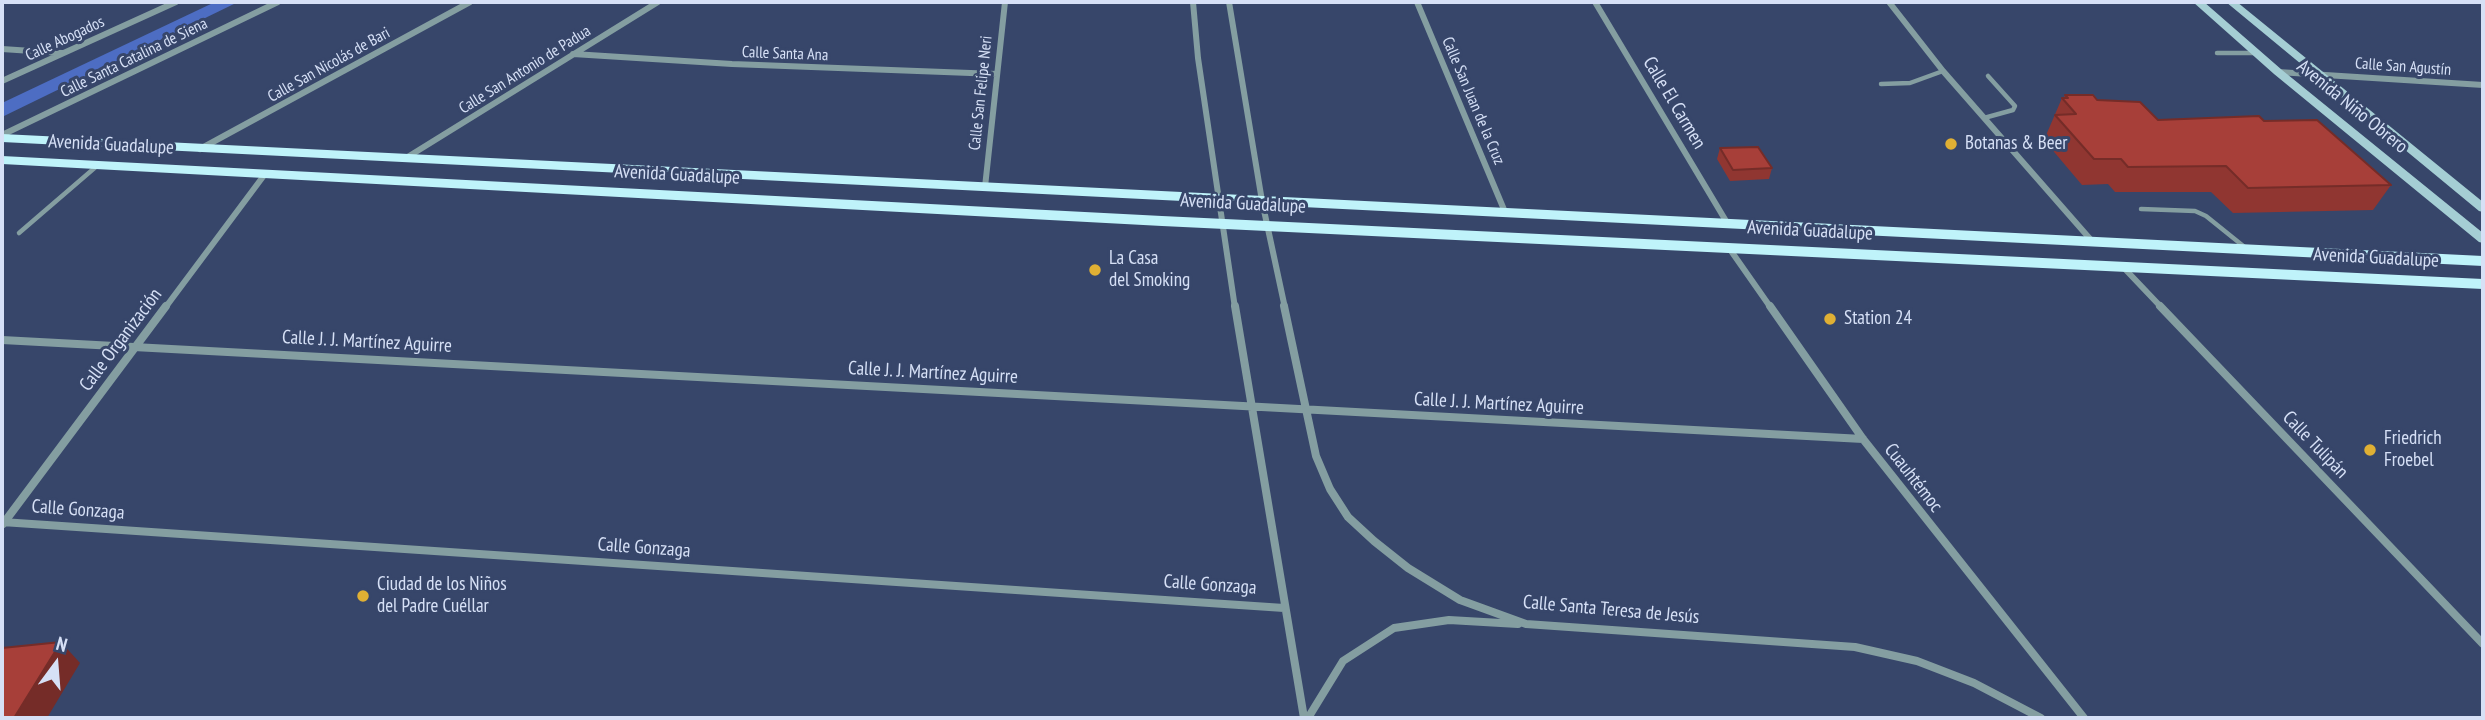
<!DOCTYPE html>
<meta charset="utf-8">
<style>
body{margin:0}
#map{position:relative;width:2485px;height:720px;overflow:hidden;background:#37466a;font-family:"PT Sans Narrow",sans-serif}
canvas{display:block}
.frame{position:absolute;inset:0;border:4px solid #d6e0f6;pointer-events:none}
.north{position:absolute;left:21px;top:629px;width:70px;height:70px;-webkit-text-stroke:5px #37466a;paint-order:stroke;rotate:16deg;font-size:19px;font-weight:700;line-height:28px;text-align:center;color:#d6e0f6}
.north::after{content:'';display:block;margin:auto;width:24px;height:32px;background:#d6e0f6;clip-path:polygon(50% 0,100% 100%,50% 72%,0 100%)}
</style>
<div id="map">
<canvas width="2485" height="720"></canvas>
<div class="frame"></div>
<div class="north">N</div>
</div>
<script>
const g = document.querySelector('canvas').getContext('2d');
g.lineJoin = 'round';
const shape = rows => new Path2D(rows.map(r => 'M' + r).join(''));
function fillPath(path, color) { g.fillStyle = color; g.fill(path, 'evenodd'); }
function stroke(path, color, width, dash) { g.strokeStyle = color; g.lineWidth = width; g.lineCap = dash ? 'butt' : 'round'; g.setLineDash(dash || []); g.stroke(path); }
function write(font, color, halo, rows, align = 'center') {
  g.font = font + ' "PT Sans Narrow",sans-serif'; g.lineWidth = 6; g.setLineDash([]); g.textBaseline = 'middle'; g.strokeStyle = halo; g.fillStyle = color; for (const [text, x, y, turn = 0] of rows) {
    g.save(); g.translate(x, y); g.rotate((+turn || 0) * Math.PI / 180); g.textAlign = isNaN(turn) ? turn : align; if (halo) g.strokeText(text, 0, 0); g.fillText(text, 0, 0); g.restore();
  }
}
const canal = shape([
 [215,2,238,2,2,117,2,103,215,2]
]);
const lane = shape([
 [2217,53,2257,53],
 [1881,84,1910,83,1943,71],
 [1984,118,2013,110,2015,106,1988,76],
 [2141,209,2195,211,2206,216,2247,249],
 [19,233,98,165]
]);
const streetFar1 = shape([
 [1193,2,1198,58,1235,308],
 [1229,2,1262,201,1285,308],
 [1417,2,1505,212],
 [1595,2,1726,221],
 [1889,2,1943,71,2091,240],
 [2,49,62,53],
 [573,54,732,64,997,74],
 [2278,72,2483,85],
 [2,81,176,2],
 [2,135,278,2],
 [200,149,470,2],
 [406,158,658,2],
 [985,187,1005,2],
 [1729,248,1771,308],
 [2124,268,2162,308],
 [165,308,265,174]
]);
const street = shape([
 [1235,306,1304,718],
 [1284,306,1316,456,1330,489,1348,517,1374,541,1408,568,1460,600,1526,624,1855,647,1917,661,1974,683,2041,718],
 [1770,306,1863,439,2084,718],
 [2160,306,2483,644],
 [2,340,1863,439],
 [2,522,1284,608],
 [3,524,166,306],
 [1308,718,1343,661,1394,628,1449,620,1518,624]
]);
const secondary = shape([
 [2193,2,2204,2,2282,70,2483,233,2483,243,2479,242,2274,74,2193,2],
 [2226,2,2237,2,2483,202,2483,212,2479,211,2226,2]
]);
const primary = shape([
 [2,134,2483,256,2483,266,2,142,2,134],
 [2,156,1162,216,2483,279,2483,289,1162,226,2,164,2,156]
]);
const wall = shape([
 [2065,95,2097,100,2158,120,2264,121,2391,185,2373,210,2233,213,2211,192,2115,192,2108,184,2082,185,2044,140,2062,98,2064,98],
 [1720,148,1772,168,1769,179,1730,181,1717,159]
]);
const shadedWall = shape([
 [61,642,80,663,47,718,14,718]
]);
const building = shape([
 [2065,95,2093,95,2097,100,2140,102,2158,120,2259,116,2264,121,2317,120,2391,185,2248,188,2226,166,2128,167,2121,159,2094,159,2055,115,2076,114,2062,98,2068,98,2065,95],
 [1758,147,1772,168,1733,170,1720,148,1758,147],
 [61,642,14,718,2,718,2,648,61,642]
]);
const markers = [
 [1951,144,7,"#e0b034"],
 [1095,270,7,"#e0b034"],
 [1830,319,7,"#e0b034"],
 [2370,450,7,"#e0b034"],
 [363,596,7,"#e0b034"]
];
const farStreetnames = [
 ["Calle Abogados",65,39,-25],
 ["Calle Santa Ana",785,54,2],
 ["Calle Santa Catalina de Siena",134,58,-26],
 ["Calle San Nicolás de Bari",329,65,-29],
 ["Calle San Agustín",2403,67,4],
 ["Calle San Antonio de Padua",525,70,-32],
 ["Calle San Felipe Neri",981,93,-84],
 ["Calle San Juan de la Cruz",1473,101,67]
];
const streetNames = [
 ["Calle El Carmen",1674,103,59],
 ["Avenida Niño Obrero",2352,107,39],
 ["Avenida Guadalupe",111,145,3],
 ["Avenida Guadalupe",677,175,3],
 ["Avenida Guadalupe",1243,204,3],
 ["Avenida Guadalupe",1810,231,3],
 ["Avenida Guadalupe",2376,258,3],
 ["Calle Organización",121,340,-53],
 ["Calle J. J. Martínez Aguirre",367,342,3],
 ["Calle J. J. Martínez Aguirre",933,373,3],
 ["Calle J. J. Martínez Aguirre",1499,404,3],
 ["Calle Tulipán",2315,445,46],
 ["Cuauhtémoc",1913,478,52],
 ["Calle Gonzaga",78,510,4],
 ["Calle Gonzaga",644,548,4],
 ["Calle Gonzaga",1210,585,4],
 ["Calle Santa Teresa de Jesús",1611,610,5]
];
const poiNames = [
 ["Botanas & Beer",1965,144],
 ["La Casa",1109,259],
 ["del Smoking",1109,281],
 ["Station 24",1844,319],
 ["Friedrich",2384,439],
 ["Froebel",2384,461],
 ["Ciudad de los Niños",377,585],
 ["del Padre Cuéllar",377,607]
];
fillPath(canal, '#4d6dc3');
stroke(lane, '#849ea1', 4.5);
stroke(streetFar1, '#849ea1', 6);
stroke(street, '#849ea1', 8);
fillPath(secondary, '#a5ced4');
fillPath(primary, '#bff3fa');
fillPath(wall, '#903631');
fillPath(shadedWall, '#752c28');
fillPath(building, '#a73f39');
stroke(building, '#752c28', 2);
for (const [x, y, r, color] of markers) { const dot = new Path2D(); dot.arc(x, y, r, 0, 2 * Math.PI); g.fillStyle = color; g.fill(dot); stroke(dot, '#37466a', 2.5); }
write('16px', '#d6e0f6', '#37466a', farStreetnames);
write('19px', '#d6e0f6', '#37466a', streetNames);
write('19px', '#d6e0f6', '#37466a', poiNames, 'left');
</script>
